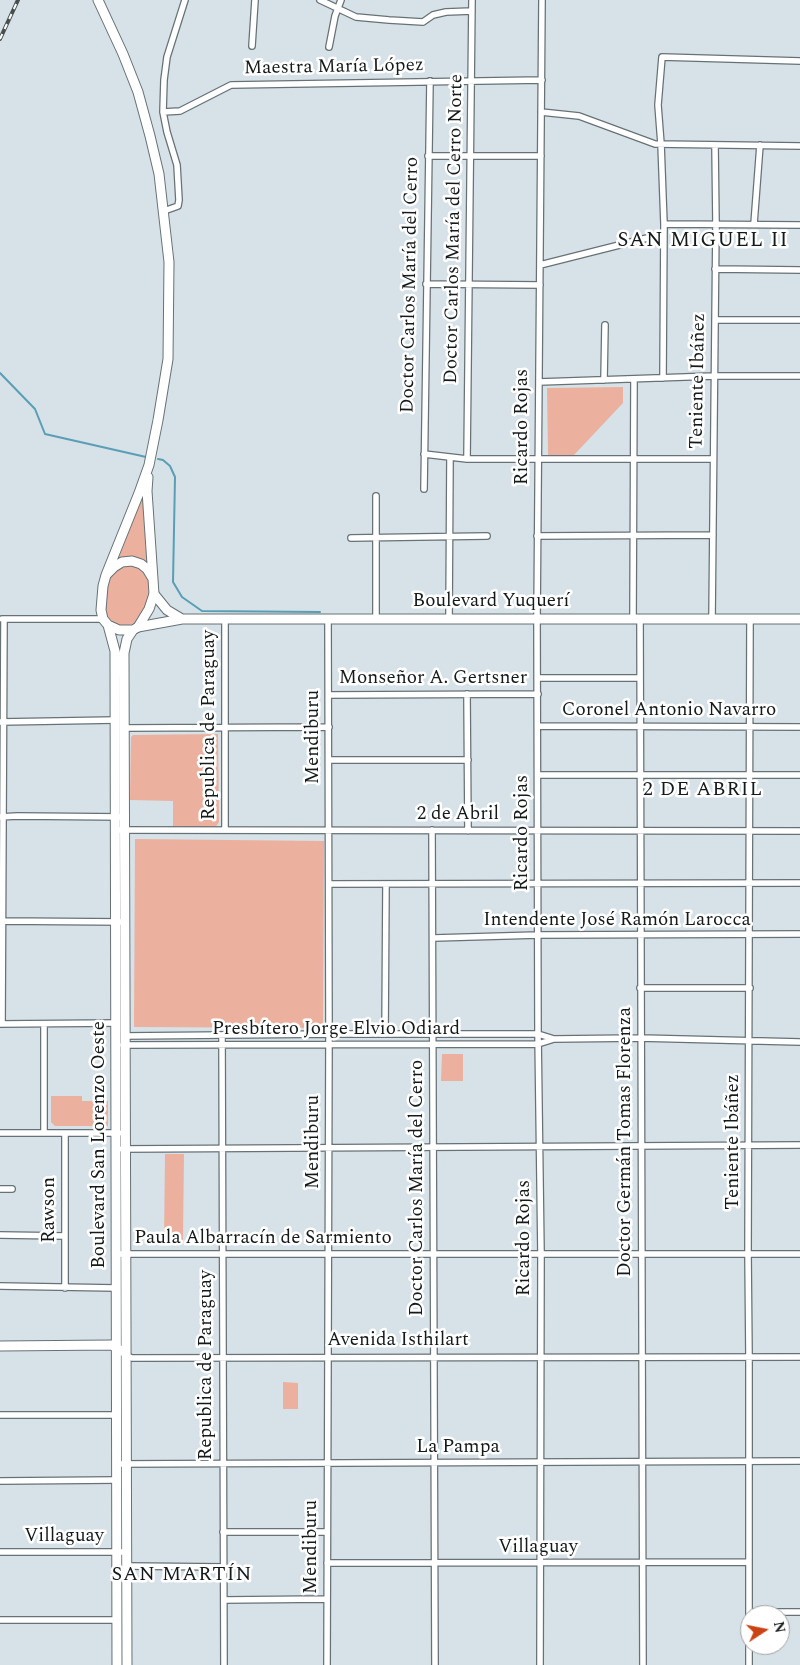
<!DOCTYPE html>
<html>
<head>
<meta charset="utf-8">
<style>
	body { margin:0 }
	#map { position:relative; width:800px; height:1665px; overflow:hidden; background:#d6e2e7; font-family:Spectral,serif }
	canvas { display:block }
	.north { position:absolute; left:740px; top:1605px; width:50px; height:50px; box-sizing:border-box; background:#fff; border:1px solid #a1a3a3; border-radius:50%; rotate:79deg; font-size:14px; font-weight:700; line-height:20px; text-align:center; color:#14191a }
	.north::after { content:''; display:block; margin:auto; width:18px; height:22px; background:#cb4314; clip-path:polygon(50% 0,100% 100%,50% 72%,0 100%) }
</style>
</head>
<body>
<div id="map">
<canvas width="800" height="1665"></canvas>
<div class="north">N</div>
</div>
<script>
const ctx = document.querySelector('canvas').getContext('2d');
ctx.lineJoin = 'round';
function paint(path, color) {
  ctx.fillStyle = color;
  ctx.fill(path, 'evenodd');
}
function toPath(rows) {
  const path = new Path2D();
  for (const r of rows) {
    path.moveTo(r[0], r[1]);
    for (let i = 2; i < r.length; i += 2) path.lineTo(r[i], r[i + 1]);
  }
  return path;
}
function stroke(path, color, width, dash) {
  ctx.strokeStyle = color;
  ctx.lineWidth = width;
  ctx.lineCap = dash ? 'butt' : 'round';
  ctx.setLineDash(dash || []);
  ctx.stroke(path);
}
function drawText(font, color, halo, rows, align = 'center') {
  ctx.font = font + ' Spectral,serif';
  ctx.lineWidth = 5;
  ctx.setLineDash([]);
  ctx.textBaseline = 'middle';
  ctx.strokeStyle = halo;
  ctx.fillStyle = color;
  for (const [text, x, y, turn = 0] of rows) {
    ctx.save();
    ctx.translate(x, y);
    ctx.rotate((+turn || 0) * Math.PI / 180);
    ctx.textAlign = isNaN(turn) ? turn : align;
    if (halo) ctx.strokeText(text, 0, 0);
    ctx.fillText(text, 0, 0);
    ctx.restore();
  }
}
const green = toPath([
	[623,387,623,403,574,455,548,455,547,388],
	[141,500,146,501,150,564,148,565,118,560],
	[127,566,141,567,150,579,150,588,146,605,138,621,127,626,115,624,104,614,103,599,109,579,115,570],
	[218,734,219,822,215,828,173,828,173,801,130,800,131,737,133,735],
	[135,839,324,841,323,1028,134,1027],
	[442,1054,463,1054,463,1081,441,1081],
	[51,1096,82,1096,82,1101,108,1101,108,1126,55,1126,51,1122],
	[165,1154,184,1154,183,1240,164,1240],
	[283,1382,298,1383,298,1409,283,1409]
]);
const stream = toPath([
	[0,373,35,409,45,434,146,457],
	[158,459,163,460,170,466,175,477,173,582,182,597,202,611,320,612]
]);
const street = toPath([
	[320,0,356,17,389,20,423,22,433,15,446,12,472,11],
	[252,46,255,0],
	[329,47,335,16,341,0],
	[163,112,180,111,231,85,542,80],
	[541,112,579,116,655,144,800,146],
	[428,156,541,156],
	[164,211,178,206,179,200,177,165,167,132,163,112,164,80,167,57,185,0],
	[664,224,800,225],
	[754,224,760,145],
	[540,265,663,234],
	[715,269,800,270],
	[426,284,540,285],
	[715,320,800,320],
	[663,378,664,224,661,144,658,105,662,57,800,61],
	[604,380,605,325],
	[539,382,714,376,800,376],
	[424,454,467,459,713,459],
	[467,459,472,0],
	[424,489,430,81],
	[537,536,713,535],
	[351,538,487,536],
	[376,618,376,496],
	[2,619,103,619],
	[449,619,450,457],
	[633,619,634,379],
	[640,619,643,1665],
	[712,619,716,224,715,145],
	[537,678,640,678],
	[467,694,468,831],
	[329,695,538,694],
	[0,722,116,720],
	[538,726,800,727],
	[125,728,329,727],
	[329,760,468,760],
	[538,775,800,775],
	[0,817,17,816,125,817],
	[116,830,800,831],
	[225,830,225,619],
	[432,830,435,1665],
	[329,884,800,883],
	[0,921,125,922],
	[434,938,538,935,800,934],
	[640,988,750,988],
	[0,1024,116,1023],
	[2,1024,4,619],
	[44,1024,44,1133],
	[385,1034,386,884],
	[222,1035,224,1665],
	[124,1036,329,1034,538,1034,554,1039],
	[123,1045,538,1044,554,1039,640,1038,800,1042],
	[0,1133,119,1133],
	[122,1149,800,1145],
	[0,1189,12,1189],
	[0,1235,65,1236],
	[116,1254,800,1254],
	[0,1286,116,1288],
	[65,1288,65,1133],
	[127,1356,132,1358,800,1357],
	[0,1415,117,1415],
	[116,1464,800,1461],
	[0,1481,116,1480],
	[223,1532,327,1532],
	[0,1552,127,1552],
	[327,1563,749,1562],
	[127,1566,223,1567],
	[224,1600,327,1599],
	[749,1612,800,1612],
	[0,1620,117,1620],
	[327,1665,329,1034,328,619],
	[540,1665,541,1254,538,1034,537,619,542,0],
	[749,1665,749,1357,748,1253,750,619]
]);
const secondary = toPath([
	[154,594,167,610,182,619],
	[138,627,182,619,800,619],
	[0,1346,112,1345,121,1351]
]);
const primary = toPath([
	[98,0,123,54,138,92,150,136,159,174,169,262,168,359,158,420,149,465,139,493,106,575],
	[148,477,147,491,153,579],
	[132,561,141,564,147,569,153,579,154,594,149,609,138,627,133,630,119,630,108,625,103,619,101,610,103,586,106,575,114,567,122,562,132,561],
	[108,625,115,651,117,1665],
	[127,1665,124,653,127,639,133,630]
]);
const rail = toPath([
	[0,39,18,0]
]);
const streetNames = [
	["Maestra María López",334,68,-1],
	["Doctor Carlos María del Cerro Norte",455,229,-89],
	["Doctor Carlos María del Cerro",411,285,-89],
	["Teniente Ibáñez",699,381,-89],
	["Ricardo Rojas",523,427,-90],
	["Boulevard Yuquerí",491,602],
	["Monseñor A. Gertsner",433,679],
	["Coronel Antonio Navarro",669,711],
	["Republica de Paraguay",210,725,-90],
	["Mendiburu",314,737,-90],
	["2 de Abril",458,815],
	["Ricardo Rojas",523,833,-90],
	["Intendente José Ramón Larocca",617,921],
	["Presbítero Jorge Elvio Odiard",336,1030],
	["Mendiburu",314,1142,-90],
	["Doctor Germán Tomas Florenza",626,1142,-90],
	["Teniente Ibáñez",734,1142,-90],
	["Boulevard San Lorenzo Oeste",100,1145,-90],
	["Doctor Carlos María del Cerro",418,1188,-90],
	["Rawson",50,1210,-90],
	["Ricardo Rojas",525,1238,-90],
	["Paula Albarracín de Sarmiento",263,1239],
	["Avenida Isthilart",398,1341],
	["Republica de Paraguay",207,1365,-90],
	["La Pampa",458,1448],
	["Villaguay",64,1537],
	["Mendiburu",312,1547,-90],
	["Villaguay",538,1548]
];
const neighbourhoodNames = [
	["2 DE ABRIL",703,791],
	["SAN MARTÍN",182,1576]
];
const quarterNames = [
	["SAN MIGUEL II",703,242]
];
paint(green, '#ecb09e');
stroke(stream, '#599eb5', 2);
stroke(street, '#677276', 8);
stroke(secondary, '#677276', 11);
stroke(primary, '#677276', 11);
stroke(street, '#fff', 5.5);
stroke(secondary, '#fff', 9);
stroke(primary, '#fff', 9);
stroke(rail, '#484f51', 4);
stroke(rail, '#fff', 2, [5.5]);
drawText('19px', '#14191a', '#fff', streetNames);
ctx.letterSpacing = '1px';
drawText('20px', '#14191a', '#fff', neighbourhoodNames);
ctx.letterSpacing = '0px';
ctx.letterSpacing = '1px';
drawText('21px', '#14191a', '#fff', quarterNames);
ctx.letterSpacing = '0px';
</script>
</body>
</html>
